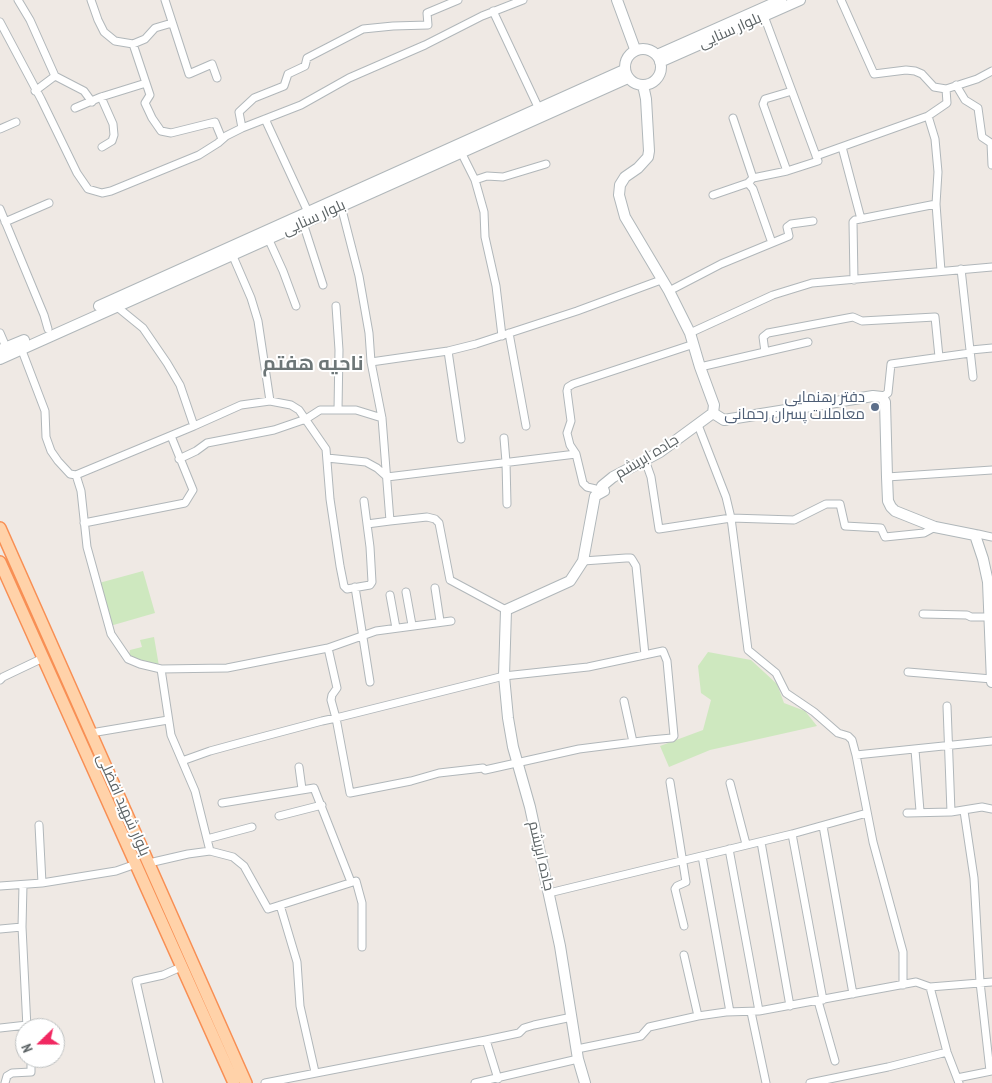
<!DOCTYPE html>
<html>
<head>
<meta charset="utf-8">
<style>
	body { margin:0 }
	#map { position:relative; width:992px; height:1083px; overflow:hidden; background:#efe9e4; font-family:"PT Sans Narrow",sans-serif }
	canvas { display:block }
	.north { position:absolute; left:15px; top:1018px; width:50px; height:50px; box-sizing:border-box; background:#fff; border:1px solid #bec1c1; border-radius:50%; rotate:248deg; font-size:14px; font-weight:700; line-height:20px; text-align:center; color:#5c6365 }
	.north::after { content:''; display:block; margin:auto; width:18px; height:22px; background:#f12861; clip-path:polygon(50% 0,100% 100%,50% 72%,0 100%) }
</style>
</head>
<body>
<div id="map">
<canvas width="992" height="1083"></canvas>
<div class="north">N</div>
</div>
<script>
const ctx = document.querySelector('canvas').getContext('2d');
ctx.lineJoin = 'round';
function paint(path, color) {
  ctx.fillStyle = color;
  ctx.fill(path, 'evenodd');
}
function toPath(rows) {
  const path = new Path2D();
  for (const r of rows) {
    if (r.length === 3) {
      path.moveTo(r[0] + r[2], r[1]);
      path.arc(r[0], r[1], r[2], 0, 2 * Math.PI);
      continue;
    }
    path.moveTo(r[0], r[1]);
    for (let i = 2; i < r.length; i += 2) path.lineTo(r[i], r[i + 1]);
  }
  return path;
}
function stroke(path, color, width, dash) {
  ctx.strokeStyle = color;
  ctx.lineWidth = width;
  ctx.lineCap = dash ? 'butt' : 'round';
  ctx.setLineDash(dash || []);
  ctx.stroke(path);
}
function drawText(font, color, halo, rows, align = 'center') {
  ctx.font = font + ' "PT Sans Narrow",Cairo,sans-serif';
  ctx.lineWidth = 4;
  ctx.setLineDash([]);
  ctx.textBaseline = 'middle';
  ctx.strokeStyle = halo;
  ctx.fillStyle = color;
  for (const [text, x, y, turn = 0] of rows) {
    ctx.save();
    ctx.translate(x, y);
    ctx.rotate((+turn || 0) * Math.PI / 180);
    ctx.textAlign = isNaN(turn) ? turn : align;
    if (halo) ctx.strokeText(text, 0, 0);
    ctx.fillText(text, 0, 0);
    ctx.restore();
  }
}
const green = toPath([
	[143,571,155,613,110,626,99,583],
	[154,637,159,666,141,662,129,656,130,650,142,647,140,640],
	[708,652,751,660,777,684,784,703,805,711,817,726,710,750,669,767,660,746,703,730,711,700,701,693,698,666]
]);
const street = toPath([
	[18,0,30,20,55,76],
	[165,0,189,74,212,64,217,78],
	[841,0,874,74,906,70,915,71,922,74,934,87,946,89,977,79,992,71],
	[493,11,539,109],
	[0,22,41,99,77,173,88,189,102,193,111,191,199,155,218,143,226,136,242,128,301,105,349,78,425,45,482,16,523,0],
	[133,44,145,39,155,28,172,23],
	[146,83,150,95,145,103,152,118,161,131,171,133,215,122,222,139],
	[956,85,965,100,978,108,982,137,991,143,992,165],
	[35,91,55,76,84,91,92,102],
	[101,97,113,124,114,135,112,141,102,147],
	[75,108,101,97,146,83,133,44,115,41,104,32,98,20,91,0],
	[928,116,935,139,938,172,936,204,941,271],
	[733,118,753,178],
	[265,119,308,212],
	[242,128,239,112,254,98,284,86,288,74,305,66,307,58,363,29,393,26,428,25,427,13,458,0],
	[0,129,16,122],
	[842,147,861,219],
	[460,150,475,180,484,212,485,237,496,286,502,336],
	[816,156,928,116,947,103,946,89],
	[787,171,763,104,765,99,792,91],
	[475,180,487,176,503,177,546,164],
	[713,195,748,183],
	[341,206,359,276,369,333,371,362,382,418,390,521,427,517,435,519,439,523,450,580,506,610],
	[0,209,44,315,48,329],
	[5,222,49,203],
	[303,223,323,285],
	[268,238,283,271,296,306],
	[772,243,789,236,787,227,791,224,813,221],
	[232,254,251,298,258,321,270,401],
	[961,269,973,377],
	[854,280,853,222,855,220,936,204],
	[669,291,721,264,772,243,753,189,748,183,753,178,787,171,818,161,764,16],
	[116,306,143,328,167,363,180,385,194,426],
	[336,306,339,350,338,410],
	[0,333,6,347],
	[509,333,526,426],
	[690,333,773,295,812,283,992,267],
	[21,348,45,411,46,437,51,451,58,461,70,474,76,475,194,426,241,405,270,401,291,405,299,410,326,449,330,499,340,566,344,586,347,589,370,585,372,582,370,547,364,501],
	[971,350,992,348],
	[448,351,461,439],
	[765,352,763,337,768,333,853,317,862,321,935,317,939,357],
	[371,362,448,351,476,344,577,311,661,280],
	[700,367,808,342],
	[882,397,888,393,891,364,970,353],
	[698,425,726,497,731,518,748,650,776,673,786,693,814,712,838,733,848,736,852,740,856,755,992,741],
	[504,438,506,462,507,504],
	[327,458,366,462,377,468,387,477,576,454],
	[179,459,196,451,207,443,274,430,306,419,320,410,356,410,382,418],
	[645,460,651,477,659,529,731,518,794,520,826,504,840,504,845,526,881,528,885,537,924,533,935,527],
	[76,475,81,491,87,547,111,634,128,659,140,664,161,669,227,668,328,648,376,631,451,621],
	[887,477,992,470],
	[604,491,587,487,583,483,576,454,570,445,567,433,571,421,567,391,568,387,573,384,694,344],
	[84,523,185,503,193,490,171,436],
	[367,524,390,521],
	[975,535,978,534,992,537],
	[583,561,626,558,631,558,633,561,636,566,645,655],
	[355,587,370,682],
	[435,588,440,621],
	[406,592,412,625],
	[390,595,396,628],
	[923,614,967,615,971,617,988,617],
	[161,669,171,735,195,791,210,851],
	[908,672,992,679],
	[0,680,3,677,43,658],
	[624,701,633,742],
	[947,706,951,812],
	[91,733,168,720],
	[915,750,920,811],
	[856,755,873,842,903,952,903,985],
	[182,761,210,751,243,742,322,721,336,718,504,676,588,667,663,651,667,661,674,736,672,738,650,740,579,749,485,770,483,768,439,773,411,781,350,793,336,718,331,700,332,695,337,688,328,648],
	[299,767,302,789],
	[670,782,686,882,677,886,675,889,684,926],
	[730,783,746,844],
	[222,803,314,788,351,882],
	[964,811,974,878,980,982,990,1071],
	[907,813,951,812,982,807,992,809],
	[279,816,322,805],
	[39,825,42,883],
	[823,826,853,994],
	[792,834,823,1000],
	[207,839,252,827],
	[761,842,790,1006],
	[729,849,759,1011],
	[702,856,730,1012],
	[149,863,188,854,210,851,233,857,244,866,268,909,356,881,362,903,362,947],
	[23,885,22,927,27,1028],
	[0,886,42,883,116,871,136,864],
	[549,893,792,834,867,813],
	[280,905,297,962,300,1006,315,1072],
	[0,929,22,927],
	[684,955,698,1016,726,1012,759,1011,916,982,930,987,992,982],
	[930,987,947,1052,959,1083],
	[818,1001,835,1061],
	[751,1012,766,1083],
	[0,1028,27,1025],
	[486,1040,498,1079],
	[577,1049,641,1036,649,1027,698,1016],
	[957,1078,992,1071],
	[5,1083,7,1076,12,1073,31,1072,31,1058],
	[159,1083,136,981,163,975,181,967],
	[265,1083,486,1040,519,1033,524,1028,534,1025,572,1017],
	[475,1083,578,1059],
	[810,1083,888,1067,947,1052]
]);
const secondary = toPath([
	[617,0,635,49],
	[643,67,18],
	[657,55,781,0],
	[660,62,800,0],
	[99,306,624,70],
	[0,350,24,340],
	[0,359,628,78],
	[713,413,724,420,730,419,873,396,882,397,885,402,887,477,888,501,891,507,895,511,935,527,975,535,983,559,988,582,992,682],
	[585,1083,578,1059,560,946,530,807,513,747,508,718,504,676,506,610,570,581,583,561,595,496,604,491,602,486,613,477,660,452,713,413,714,405,700,367,690,333,669,291,625,217,619,195,620,185,625,177,638,168,648,157,649,151,646,99,643,85]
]);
const primary = toPath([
	[0,528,246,1083],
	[0,562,234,1083]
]);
const markers = [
	[875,407,5,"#5c6f8a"]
];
const streetNames = [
	["بلوار سنایی",730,31,-24],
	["بلوار سنایی",314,218,-24],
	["جاده ابریشم",647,457,-31],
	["بلوار شهید افضلی",123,805,66],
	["جاده ابریشم",541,856,77]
];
const serviceNames = [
	["دفتر رهنمایی",865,398],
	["معاملات پسران رحمانی",865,415]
];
const districtNames = [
	["ناحیه هفتم",313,364]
];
paint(green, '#cee8bf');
stroke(street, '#b1b7ba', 9);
stroke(secondary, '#b0b7ba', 12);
stroke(primary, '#f88f54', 14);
stroke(street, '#fff', 7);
stroke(secondary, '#fff', 10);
stroke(primary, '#ffd2a9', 11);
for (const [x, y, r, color] of markers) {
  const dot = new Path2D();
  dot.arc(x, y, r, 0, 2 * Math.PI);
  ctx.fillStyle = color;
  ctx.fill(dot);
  stroke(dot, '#fff', 2);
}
drawText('15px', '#5c6365', '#fff', streetNames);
drawText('15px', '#4e5e75', '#fff', serviceNames, 'right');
drawText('bold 20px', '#6d7677', '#fff', districtNames);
</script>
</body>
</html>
